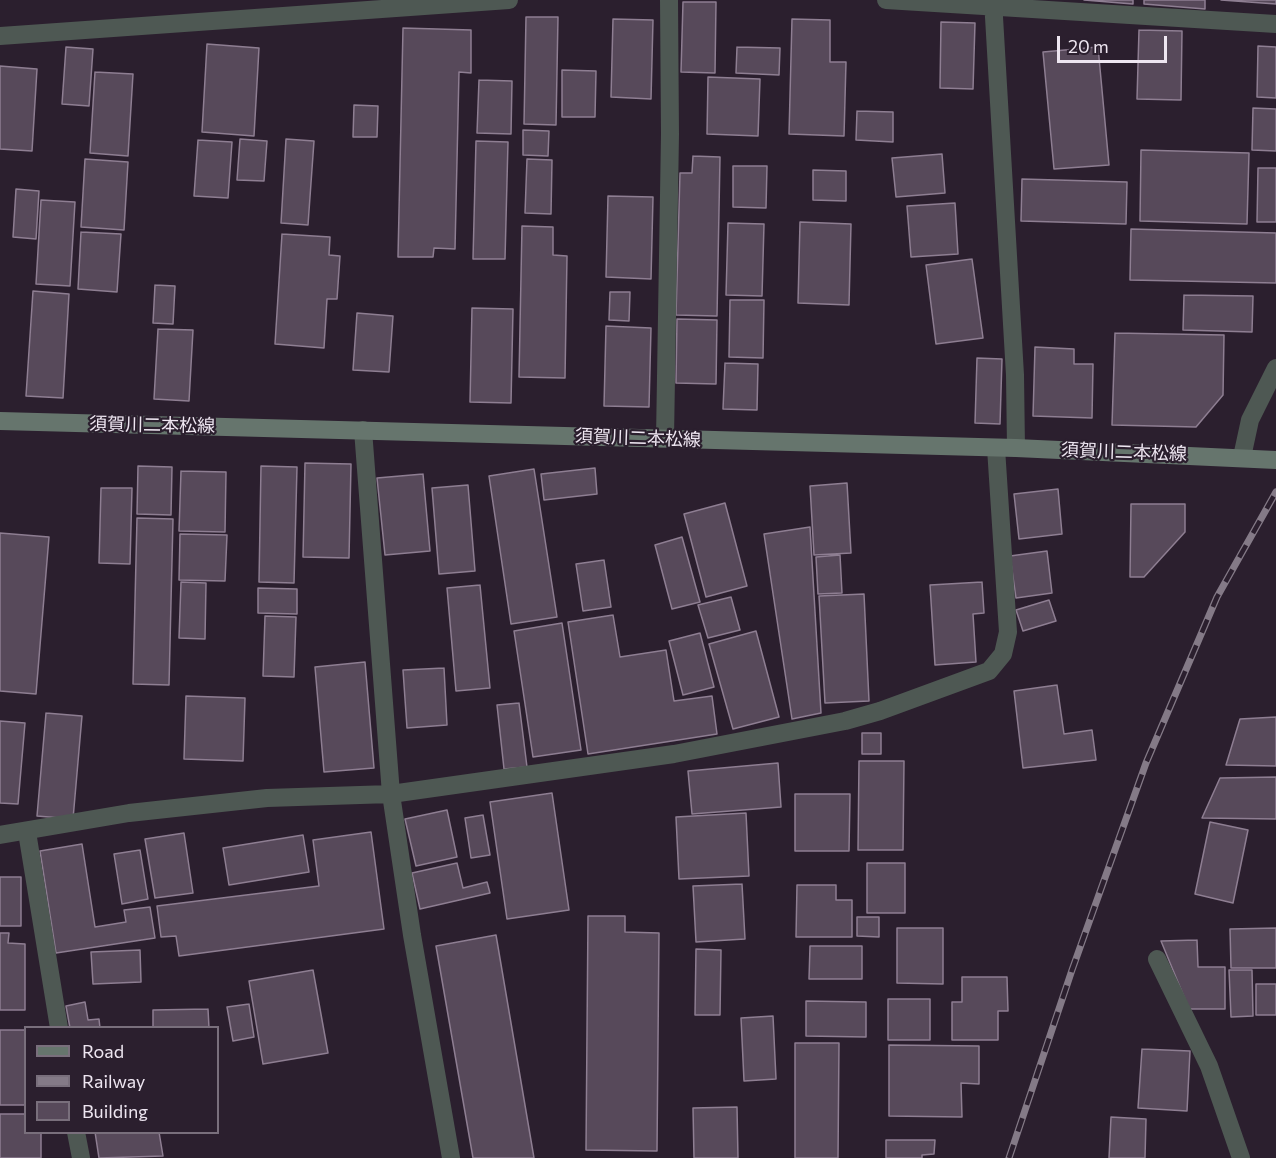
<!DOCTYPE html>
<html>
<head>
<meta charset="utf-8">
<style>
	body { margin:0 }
	#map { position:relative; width:1276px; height:1158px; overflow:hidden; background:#2b1f2e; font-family:Commissioner,sans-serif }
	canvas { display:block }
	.legend { position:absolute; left:24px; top:1026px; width:195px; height:108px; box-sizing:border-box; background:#2b1f2e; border:2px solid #796f7c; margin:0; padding:8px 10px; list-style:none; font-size:18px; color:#eee6f1 }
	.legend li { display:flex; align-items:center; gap:12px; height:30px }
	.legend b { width:30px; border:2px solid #796f7c }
	.scale { position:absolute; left:1057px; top:36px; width:110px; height:27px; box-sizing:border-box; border:3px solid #eee6f1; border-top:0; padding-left:8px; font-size:18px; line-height:21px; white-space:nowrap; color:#eee6f1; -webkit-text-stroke:4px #2b1f2e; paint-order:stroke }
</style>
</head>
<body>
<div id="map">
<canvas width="1276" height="1158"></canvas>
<ul class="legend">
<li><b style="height:8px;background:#66756d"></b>Road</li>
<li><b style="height:8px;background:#847a87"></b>Railway</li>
<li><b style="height:16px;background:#57495a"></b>Building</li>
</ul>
<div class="scale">20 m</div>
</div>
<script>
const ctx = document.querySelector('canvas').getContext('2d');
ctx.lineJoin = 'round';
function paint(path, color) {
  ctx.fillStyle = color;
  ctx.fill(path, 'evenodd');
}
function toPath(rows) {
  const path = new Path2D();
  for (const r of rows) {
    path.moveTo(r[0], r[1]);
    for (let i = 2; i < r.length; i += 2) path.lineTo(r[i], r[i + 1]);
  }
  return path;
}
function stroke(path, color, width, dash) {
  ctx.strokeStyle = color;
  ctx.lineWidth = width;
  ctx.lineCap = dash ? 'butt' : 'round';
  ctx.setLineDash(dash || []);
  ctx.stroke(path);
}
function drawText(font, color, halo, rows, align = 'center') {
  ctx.font = font + ' Commissioner,"Noto Sans JP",sans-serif';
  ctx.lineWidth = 4.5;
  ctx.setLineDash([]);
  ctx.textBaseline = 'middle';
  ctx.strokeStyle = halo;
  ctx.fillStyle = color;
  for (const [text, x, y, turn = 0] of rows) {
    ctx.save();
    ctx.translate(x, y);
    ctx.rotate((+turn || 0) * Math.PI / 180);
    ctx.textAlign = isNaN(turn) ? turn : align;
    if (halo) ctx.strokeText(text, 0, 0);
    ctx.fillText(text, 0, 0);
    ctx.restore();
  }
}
const building = toPath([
	[1084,0,1133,0,1133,4,1084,0],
	[1144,0,1205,0,1205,9,1144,4,1144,0],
	[1221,0,1276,0,1276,4,1221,0],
	[683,2,716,2,715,73,681,72,683,2],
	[526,17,558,17,556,125,524,124,526,17],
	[613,19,653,20,651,99,611,97,613,19],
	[792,19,830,20,830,62,846,62,844,136,789,134,792,19],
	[941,22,975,23,973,89,940,88,941,22],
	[403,28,471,30,471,73,459,72,455,249,434,248,433,257,398,257,403,28],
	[1139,30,1182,31,1181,100,1137,99,1139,30],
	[207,44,259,48,254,136,202,132,207,44],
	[1258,46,1276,47,1276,98,1257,97,1258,46],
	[66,47,93,49,89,106,62,104,66,47],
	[737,47,780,48,779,75,736,73,737,47],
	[1098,47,1109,165,1054,169,1043,52,1098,47],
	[0,66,37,69,32,151,0,149,0,66],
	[562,70,596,71,595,117,562,117,562,70],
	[95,72,133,74,128,156,90,153,95,72],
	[708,77,760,79,758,136,707,134,708,77],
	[479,80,512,81,511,134,477,133,479,80],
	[354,105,378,106,377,137,353,137,354,105],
	[1253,108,1276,109,1276,151,1252,150,1253,108],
	[857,111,893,112,893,142,856,140,857,111],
	[523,130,549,131,548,156,523,155,523,130],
	[240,139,267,141,264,181,237,180,240,139],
	[286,139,314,141,308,225,281,223,286,139],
	[198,140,232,142,228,198,194,196,198,140],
	[476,141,508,142,505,259,473,259,476,141],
	[1141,150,1249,153,1247,224,1140,221,1141,150],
	[942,154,945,193,896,197,892,158,942,154],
	[693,156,720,157,717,316,676,315,680,173,692,173,693,156],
	[85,159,128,162,124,230,81,227,85,159],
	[527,159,552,160,551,214,525,213,527,159],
	[733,166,767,166,766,208,733,207,733,166],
	[1258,168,1276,168,1276,222,1257,222,1258,168],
	[813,170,846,171,846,201,813,200,813,170],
	[1022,179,1127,182,1126,224,1021,221,1022,179],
	[16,189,39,191,36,239,13,237,16,189],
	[608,196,653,197,651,279,606,277,608,196],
	[41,200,75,202,70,286,36,284,41,200],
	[955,203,958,254,911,257,907,206,955,203],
	[800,222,851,224,849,305,798,303,800,222],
	[728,223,764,224,762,296,726,295,728,223],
	[522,226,553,227,553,255,567,256,565,378,519,377,522,226],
	[1131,229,1276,233,1276,283,1130,280,1131,229],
	[81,232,121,234,117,292,78,289,81,232],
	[282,234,330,237,329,255,340,256,337,299,327,299,324,348,275,344,282,234],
	[972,259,983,338,936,344,926,265,972,259],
	[155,285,175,286,173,324,153,323,155,285],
	[33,291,69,294,63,398,26,396,33,291],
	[610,292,630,292,629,321,609,320,610,292],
	[1184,295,1253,296,1252,332,1183,330,1184,295],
	[730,300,764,300,763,358,729,357,730,300],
	[472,308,513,309,511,403,470,402,472,308],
	[357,313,393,316,389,372,353,370,357,313],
	[677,319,717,320,716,384,676,383,677,319],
	[606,326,651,328,649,407,604,406,606,326],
	[158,329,193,330,189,401,154,399,158,329],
	[1115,333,1224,335,1223,395,1196,427,1112,425,1115,333],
	[1035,347,1074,349,1074,364,1093,364,1092,418,1033,416,1035,347],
	[977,358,1002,359,1000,424,975,423,977,358],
	[725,363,758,364,757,410,723,409,725,363],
	[305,463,351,464,349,558,303,557,305,463],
	[138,466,172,467,171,515,137,514,138,466],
	[261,466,297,467,294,583,259,582,261,466],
	[595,468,597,494,544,500,541,474,595,468],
	[534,469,557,617,511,624,489,476,534,469],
	[181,471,226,472,225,532,179,531,181,471],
	[423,474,430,551,385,555,377,478,423,474],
	[847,483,851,553,814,555,810,486,847,483],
	[468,485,475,571,439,574,432,488,468,485],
	[101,488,132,488,130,564,99,563,101,488],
	[1058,489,1062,534,1019,539,1014,494,1058,489],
	[725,503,747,586,706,597,684,514,725,503],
	[1131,504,1185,504,1185,532,1144,577,1130,577,1131,504],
	[137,518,173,519,169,685,133,684,137,518],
	[810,527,821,713,792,719,764,534,810,527],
	[0,533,49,537,36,694,0,691,0,533],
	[180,534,227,535,225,581,179,580,180,534],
	[682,537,700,602,672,609,655,545,682,537],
	[1047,551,1052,593,1016,598,1010,556,1047,551],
	[840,555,842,593,818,594,816,557,840,555],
	[604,560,611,607,583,611,576,564,604,560],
	[181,582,206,583,205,639,179,638,181,582],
	[982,582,984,613,973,614,976,662,935,665,930,585,982,582],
	[480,585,490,688,456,691,447,588,480,585],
	[258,588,297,589,297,614,258,613,258,588],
	[864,594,869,701,825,703,819,596,864,594],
	[731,597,740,630,708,638,698,605,731,597],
	[1049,600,1056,621,1023,631,1016,610,1049,600],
	[613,615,620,657,666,650,674,701,712,696,717,734,588,754,568,622,613,615],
	[265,616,296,617,294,677,263,676,265,616],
	[562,623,581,750,533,757,514,631,562,623],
	[756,631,779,717,733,729,709,644,756,631],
	[700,633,714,687,683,695,669,641,700,633],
	[365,662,374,768,324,772,315,667,365,662],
	[444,668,447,725,407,728,403,670,444,668],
	[1057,685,1064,734,1092,730,1096,760,1023,768,1014,691,1057,685],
	[186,696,245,698,243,761,184,759,186,696],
	[519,703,527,767,504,769,497,705,519,703],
	[46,713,82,716,73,819,37,816,46,713],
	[1276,717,1276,766,1226,765,1240,719,1276,717],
	[0,721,25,723,18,804,0,803,0,721],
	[862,733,881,733,881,754,862,754,862,733],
	[859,761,904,761,903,850,858,850,859,761],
	[778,763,781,807,692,814,688,771,778,763],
	[1276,777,1276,819,1202,818,1220,778,1276,777],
	[552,793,569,910,507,919,490,802,552,793],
	[795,794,850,794,849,851,795,851,795,794],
	[447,810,457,857,416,866,405,819,447,810],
	[746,813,749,876,679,879,676,817,746,813],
	[483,815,490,855,471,858,465,818,483,815],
	[1210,822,1248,830,1233,903,1195,894,1210,822],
	[371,832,384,929,179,956,176,936,161,937,157,906,319,886,313,840,371,832],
	[184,833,193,893,155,898,145,839,184,833],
	[303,835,309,872,229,885,223,848,303,835],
	[82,844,95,927,126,922,124,910,150,907,155,938,56,953,40,851,82,844],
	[140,850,148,899,122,904,114,854,140,850],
	[457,863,463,888,487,882,490,893,420,909,412,873,457,863],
	[867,863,905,863,905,913,867,913,867,863],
	[0,877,21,877,21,926,0,926,0,877],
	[742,884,745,939,696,942,693,886,742,884],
	[797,885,836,885,836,900,852,900,852,937,796,937,797,885],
	[588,916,625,916,625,932,659,933,657,1151,586,1150,588,916],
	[857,917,879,917,879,937,857,936,857,917],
	[897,928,943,928,943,984,897,983,897,928],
	[1276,928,1276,968,1231,968,1230,929,1276,928],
	[0,933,9,933,8,943,25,944,25,1010,0,1010,0,933],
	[496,935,534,1158,473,1158,436,946,496,935],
	[1197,940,1198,967,1225,967,1225,1009,1189,1009,1161,941,1197,940],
	[810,946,862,946,862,979,809,979,810,946],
	[696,949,721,950,720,1015,695,1015,696,949],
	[140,950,141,982,93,984,91,952,140,950],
	[313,970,328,1053,263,1064,249,981,313,970],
	[1229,970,1252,970,1253,1016,1231,1017,1229,970],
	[962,977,1007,977,1008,1011,998,1011,998,1040,952,1040,952,1002,962,1002,962,977],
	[1256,984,1276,984,1276,1015,1256,1015,1256,984],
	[888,999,930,999,930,1040,888,1040,888,999],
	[806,1001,866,1002,866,1037,806,1036,806,1001],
	[85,1002,88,1020,99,1019,100,1028,70,1028,66,1006,85,1002],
	[249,1004,254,1037,233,1041,227,1007,249,1004],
	[208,1009,209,1028,153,1028,153,1010,208,1009],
	[773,1016,776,1079,744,1081,741,1018,773,1016],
	[0,1030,26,1030,26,1105,0,1105,0,1030],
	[795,1043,839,1043,838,1158,795,1158,795,1043],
	[889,1045,979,1046,979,1084,961,1083,962,1117,889,1116,889,1045],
	[1142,1049,1190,1051,1187,1111,1138,1108,1142,1049],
	[737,1107,738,1158,694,1158,693,1108,737,1107],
	[0,1114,26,1114,26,1132,41,1132,41,1158,0,1158,0,1114],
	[1111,1117,1146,1119,1145,1158,1109,1158,1111,1117],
	[95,1132,159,1132,163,1156,99,1158,95,1132],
	[886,1140,935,1140,934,1154,922,1155,922,1158,886,1158,886,1140]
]);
const minor = toPath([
	[886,0,1276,24],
	[993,0,1015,375,1016,448],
	[0,36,509,0],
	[363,430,391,794,412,935,451,1158],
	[665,438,670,134,669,0],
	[1242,457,1250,420,1276,368],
	[27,832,59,1028],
	[0,835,129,813,267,798,391,794,674,754,845,721,880,711,989,671,1003,654,1008,632,996,448],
	[1157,959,1209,1066,1241,1158],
	[76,1132,81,1158]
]);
const secondary = toPath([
	[0,421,1016,448,1276,460]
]);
const rail = toPath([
	[1009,1158,1072,970,1146,763,1217,597,1276,492]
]);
const streetNames = [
	["須賀川二本松線",152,425,1],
	["須賀川二本松線",638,438,2],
	["須賀川二本松線",1124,452,2]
];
paint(building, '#57495a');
stroke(building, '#8e7e92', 1.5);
stroke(minor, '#4e5853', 18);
stroke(secondary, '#66756d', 18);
stroke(rail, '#847a87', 7);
stroke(rail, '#2b1f2e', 4.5, [14]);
drawText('18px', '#eee6f1', '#2b1f2e', streetNames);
</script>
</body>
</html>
